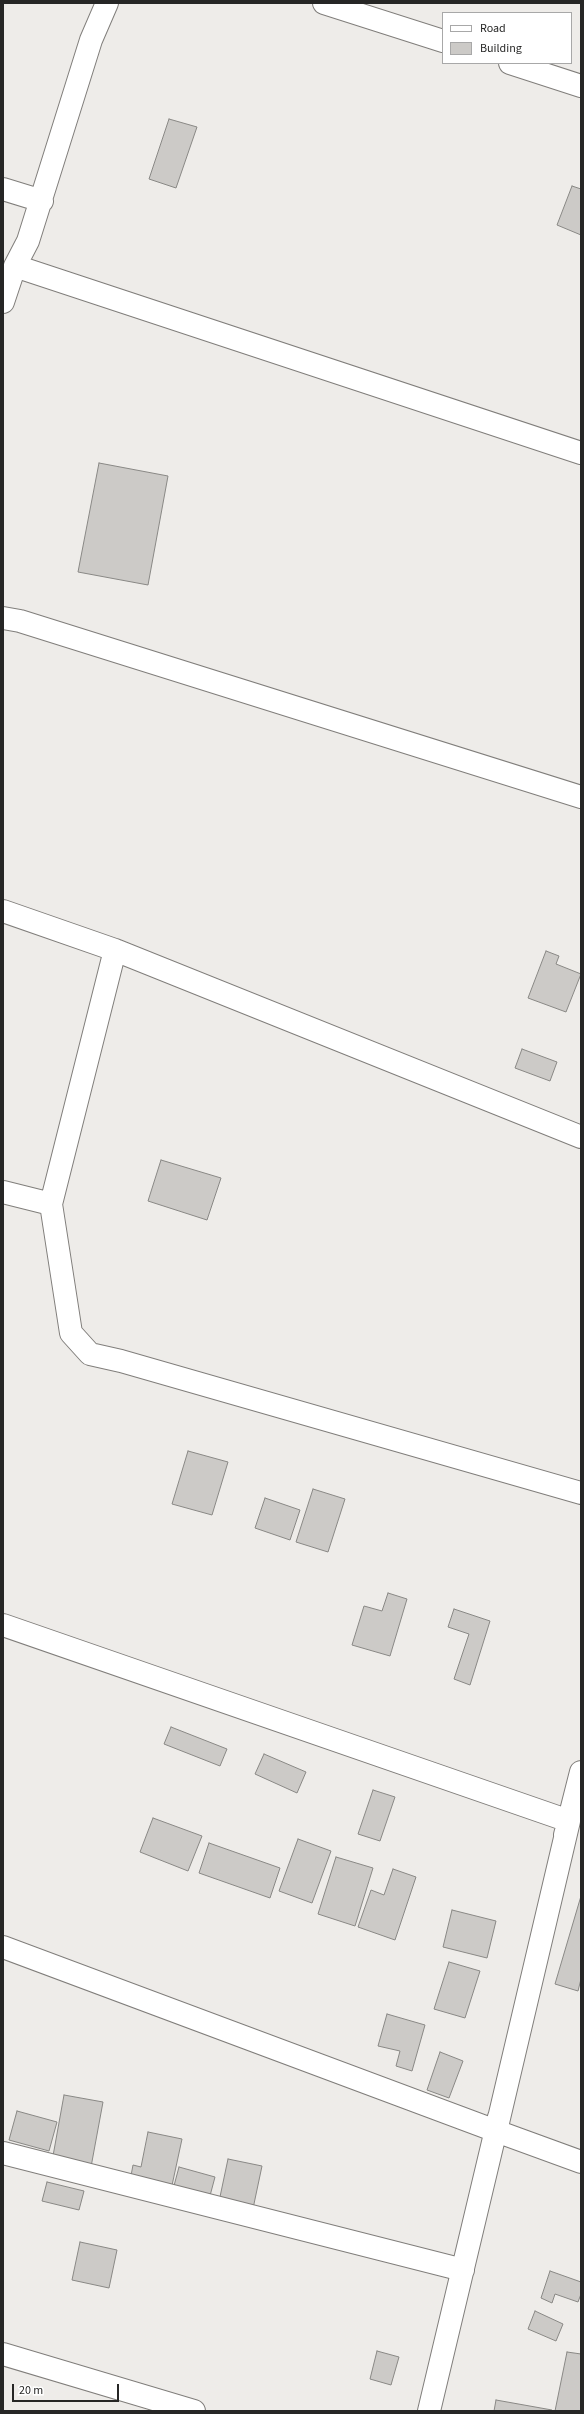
<!DOCTYPE html>
<html>
<head>
<meta charset="utf-8">
<style>
	body { margin:0 }
	#map { position:relative; width:584px; height:2414px; overflow:hidden; background:#eeece9; font-family:"Source Sans 3",sans-serif }
	canvas { display:block }
	.frame { position:absolute; inset:0; border:4px solid #262625; pointer-events:none }
	.legend { position:absolute; left:442px; top:12px; width:130px; height:52px; box-sizing:border-box; background:#fff; border:1px solid #a8a8a8; margin:0; padding:5px 7px; list-style:none; font-size:12px; color:#262625 }
	.legend li { display:flex; align-items:center; gap:8px; height:20px }
	.legend b { width:20px; border:1px solid #a8a8a8 }
	.scale { position:absolute; left:12px; top:2384px; width:107px; height:18px; box-sizing:border-box; border:2px solid #262625; border-top:0; padding-left:5px; font-size:12px; line-height:14px; white-space:nowrap; color:#262625; -webkit-text-stroke:3px #fff; paint-order:stroke }
</style>
</head>
<body>
<div id="map">
<canvas width="584" height="2414"></canvas>
<div class="frame"></div>
<ul class="legend">
<li><b style="height:5px;background:#fff"></b>Road</li>
<li><b style="height:11px;background:#cccac7"></b>Building</li>
</ul>
<div class="scale">20 m</div>
</div>
<script>
const ctx = document.querySelector('canvas').getContext('2d');
ctx.lineJoin = 'round';
function paint(path, color) {
  ctx.fillStyle = color;
  ctx.fill(path, 'evenodd');
}
function toPath(rows) {
  const path = new Path2D();
  for (const r of rows) {
    path.moveTo(r[0], r[1]);
    for (let i = 2; i < r.length; i += 2) path.lineTo(r[i], r[i + 1]);
  }
  return path;
}
function stroke(path, color, width, dash) {
  ctx.strokeStyle = color;
  ctx.lineWidth = width;
  ctx.lineCap = dash ? 'butt' : 'round';
  ctx.setLineDash(dash || []);
  ctx.stroke(path);
}
const building = toPath([
	[169,119,197,127,176,188,149,179,169,119],
	[572,186,581,189,581,235,557,225,572,186],
	[99,463,168,476,148,585,78,572,99,463],
	[546,951,559,956,556,964,581,974,566,1012,528,998,546,951],
	[522,1049,557,1062,550,1081,515,1068,522,1049],
	[161,1160,221,1178,207,1220,148,1201,161,1160],
	[188,1451,228,1462,212,1515,172,1504,188,1451],
	[313,1489,345,1499,328,1552,296,1542,313,1489],
	[265,1498,300,1510,290,1540,255,1528,265,1498],
	[388,1593,407,1599,390,1656,352,1645,364,1606,382,1611,388,1593],
	[454,1609,490,1621,470,1685,454,1679,469,1634,448,1627,454,1609],
	[171,1727,227,1749,220,1766,164,1744,171,1727],
	[264,1754,306,1772,297,1793,255,1774,264,1754],
	[373,1790,395,1797,380,1841,358,1834,373,1790],
	[153,1818,202,1836,188,1871,140,1852,153,1818],
	[298,1839,331,1851,312,1903,279,1891,298,1839],
	[209,1843,280,1868,270,1898,199,1873,209,1843],
	[336,1857,373,1868,355,1926,318,1914,336,1857],
	[393,1869,416,1877,395,1940,358,1927,371,1890,384,1895,393,1869],
	[581,1896,581,1979,578,1991,555,1984,581,1896],
	[452,1910,496,1921,487,1958,443,1947,452,1910],
	[449,1962,480,1971,465,2018,434,2009,449,1962],
	[387,2014,425,2025,412,2071,396,2066,400,2051,378,2046,387,2014],
	[440,2052,463,2061,449,2098,427,2090,440,2052],
	[64,2095,103,2102,91,2167,51,2167,64,2095],
	[17,2111,57,2122,49,2151,9,2140,17,2111],
	[148,2132,182,2139,171,2190,130,2181,133,2165,141,2167,148,2132],
	[228,2159,262,2166,251,2218,217,2211,228,2159],
	[179,2167,215,2177,207,2207,171,2197,179,2167],
	[47,2182,84,2191,79,2210,42,2201,47,2182],
	[80,2242,117,2250,109,2288,72,2280,80,2242],
	[550,2271,581,2282,581,2294,578,2302,555,2294,552,2303,541,2298,550,2271],
	[535,2311,563,2324,556,2341,528,2329,535,2311],
	[377,2351,399,2357,391,2385,370,2379,377,2351],
	[567,2352,581,2354,581,2411,555,2411,567,2352],
	[496,2400,552,2410,552,2411,494,2411,496,2400]
]);
const minor = toPath([
	[324,3,443,41],
	[510,63,581,86],
	[3,189,42,201],
	[15,266,581,453],
	[3,302,15,266,28,241,91,40,107,3],
	[3,618,20,621,581,797],
	[3,911,115,950,581,1137],
	[3,1192,51,1204,71,1333,90,1354,121,1361,581,1493],
	[51,1204,115,950],
	[3,1625,569,1821,496,2131,3,1947],
	[565,1835,581,1772],
	[496,2131,581,2162],
	[3,2153,463,2270],
	[3,2354,194,2411],
	[429,2411,499,2117]
]);
paint(building, '#cccac7');
stroke(building, '#898885', 1);
stroke(minor, '#807e7b', 24);
stroke(minor, '#fff', 22);
</script>
</body>
</html>
